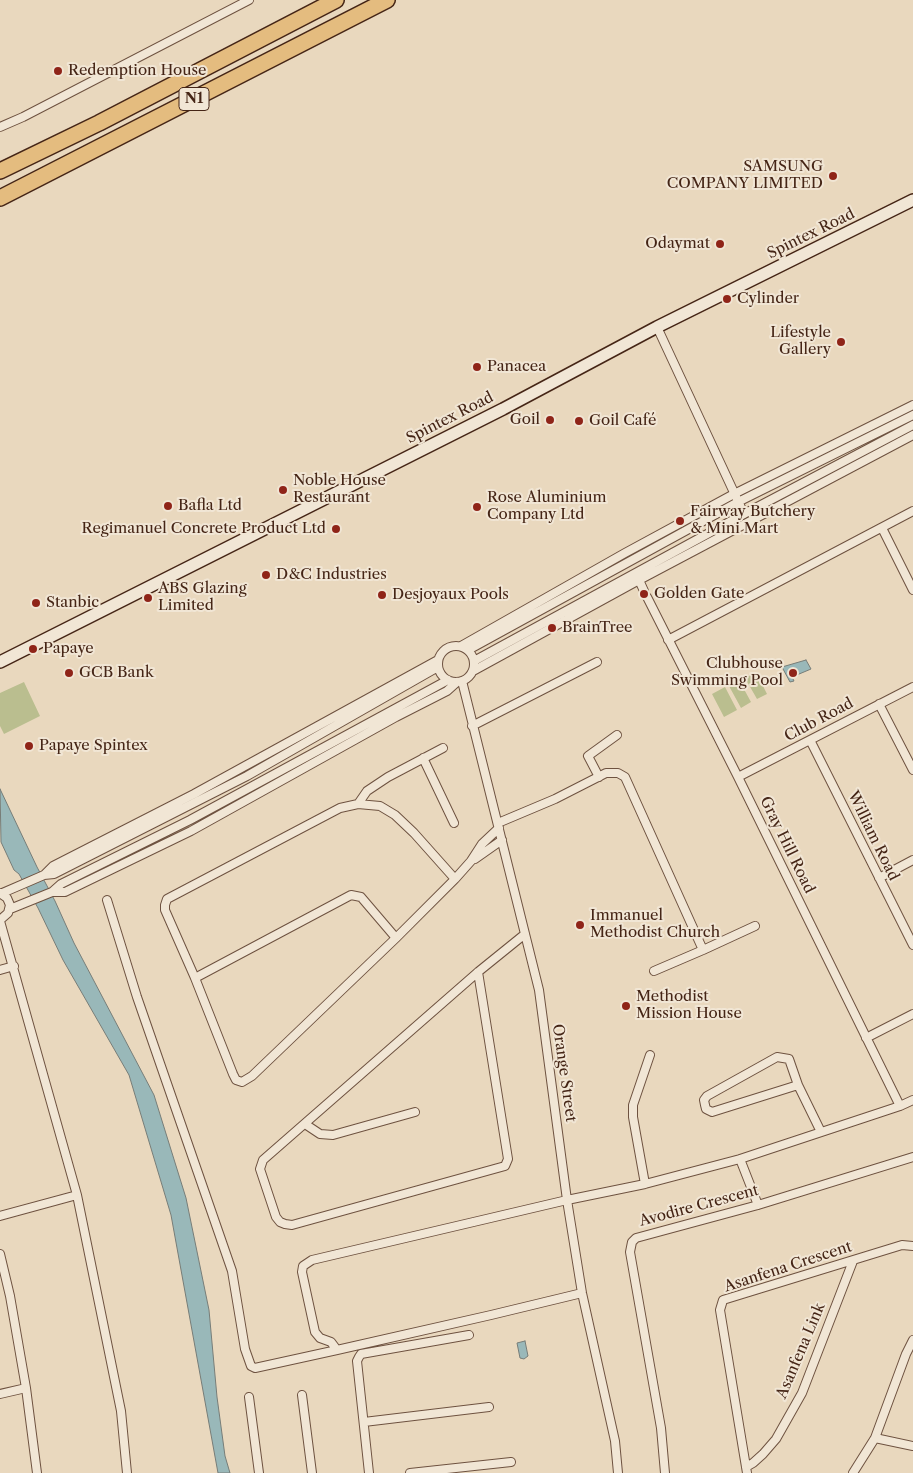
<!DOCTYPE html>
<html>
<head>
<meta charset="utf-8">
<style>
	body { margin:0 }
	canvas { display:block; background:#e9d8be }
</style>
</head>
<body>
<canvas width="913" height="1473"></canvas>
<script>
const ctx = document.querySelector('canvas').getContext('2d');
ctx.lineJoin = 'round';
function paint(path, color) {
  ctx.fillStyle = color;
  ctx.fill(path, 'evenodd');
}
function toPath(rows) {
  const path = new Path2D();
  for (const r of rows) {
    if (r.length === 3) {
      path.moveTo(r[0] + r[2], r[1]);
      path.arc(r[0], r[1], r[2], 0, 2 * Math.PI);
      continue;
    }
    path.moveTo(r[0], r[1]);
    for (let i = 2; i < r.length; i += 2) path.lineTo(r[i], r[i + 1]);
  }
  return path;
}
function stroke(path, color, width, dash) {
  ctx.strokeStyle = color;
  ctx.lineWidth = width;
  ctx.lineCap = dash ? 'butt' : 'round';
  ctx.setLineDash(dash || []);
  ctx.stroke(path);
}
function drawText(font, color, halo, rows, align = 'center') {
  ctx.font = font + ' "Libre Caslon Text",serif';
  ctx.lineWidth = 4;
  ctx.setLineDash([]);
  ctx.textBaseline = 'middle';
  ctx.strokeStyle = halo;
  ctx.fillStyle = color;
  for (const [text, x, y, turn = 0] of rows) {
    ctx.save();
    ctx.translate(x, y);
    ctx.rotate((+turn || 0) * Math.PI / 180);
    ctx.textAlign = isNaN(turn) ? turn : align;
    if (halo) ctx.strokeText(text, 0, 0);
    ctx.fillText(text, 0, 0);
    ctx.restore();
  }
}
const green = toPath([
	[756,672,767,694,757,699,745,678],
	[739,680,751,702,741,708,729,686],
	[24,682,40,716,4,734,0,726,0,693],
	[725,687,737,710,724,717,712,694]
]);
const water = toPath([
	[806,660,811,669,792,677,794,681,790,682,782,667,806,660],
	[0,789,37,867,55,901,74,943,154,1095,186,1198,209,1310,217,1397,225,1456,230,1473,218,1473,171,1215,129,1075,63,960,38,908,19,874,14,870,1,842,0,789],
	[525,1341,528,1356,524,1359,520,1358,517,1343,525,1341]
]);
const street = toPath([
	[0,127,23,117,249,0],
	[657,327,744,514],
	[882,528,913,590],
	[639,580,644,591],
	[647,597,738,777,900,1106],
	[668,640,913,511],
	[456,664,18],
	[461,646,625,553,734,494,913,405],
	[468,650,738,502,913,415],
	[474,661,744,514,913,425],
	[473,671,639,580,913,435],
	[462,681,539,990,567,1200,582,1293,615,1441,618,1473],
	[879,704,913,770],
	[472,726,597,662],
	[810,740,913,945],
	[423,758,454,823],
	[599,777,588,756,617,735],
	[738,777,913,687],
	[358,804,367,791,388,777,443,748],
	[498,823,555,799,606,773,618,773,625,777,703,950,755,926],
	[475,859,502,840],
	[44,875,54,874,247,776,438,667],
	[879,878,913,860],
	[455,879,414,833,395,815,380,806,358,804,340,808,167,899,165,905,165,910,195,978,233,1074,236,1080,242,1082,252,1076,396,938,455,879,471,861,482,844,499,828],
	[52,892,65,892,191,831,396,717,447,691,457,682],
	[0,893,7,898,10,905,8,913,0,920],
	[0,894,44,875,53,866,194,794,438,660],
	[107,900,137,997,232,1271,245,1349,251,1366,255,1368,337,1350],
	[10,909,52,892,61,884,190,820,448,680],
	[0,921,77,1195,121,1411,127,1473],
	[0,970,14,966],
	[654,971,703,950],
	[478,972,508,1159,505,1166,292,1225,285,1224,280,1222,276,1217,260,1169,263,1160,478,972,525,934],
	[195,978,351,895,361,897,396,938],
	[866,1038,913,1014],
	[798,1085,789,1059,777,1057,707,1096,704,1100,705,1105,706,1109,712,1112,798,1085,821,1132],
	[305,1124,320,1134,333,1135,415,1112],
	[740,1159,758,1205],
	[645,1184,633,1117,633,1105,650,1055],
	[0,1216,77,1195],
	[0,1254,10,1296,26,1388,37,1473],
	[582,1293,491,1315,337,1350,331,1342,320,1338,315,1332,302,1272,303,1266,312,1260,567,1200,645,1184,740,1159,900,1106,913,1100],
	[0,1394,26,1388],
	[302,1395,312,1473],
	[249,1397,259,1473],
	[364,1422,489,1407],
	[875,1438,913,1446],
	[746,1467,753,1463,763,1454,776,1439,802,1393,853,1261],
	[369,1473,357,1361,359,1357,361,1354,469,1335],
	[410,1473,511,1462],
	[665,1473,661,1428,630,1252,632,1242,636,1238,758,1205,913,1157],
	[747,1473,720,1310,723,1300,902,1245,913,1246],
	[853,1473,875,1438,906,1354,913,1340]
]);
const secondary = toPath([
	[0,662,503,409,657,327,913,200]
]);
const highway = toPath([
	[0,171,99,123,336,0],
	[0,198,387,0]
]);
const markers = [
	[58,71,5,"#8f2418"],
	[833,176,5,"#8f2418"],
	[720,244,5,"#8f2418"],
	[727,299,5,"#8f2418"],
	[841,342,5,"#8f2418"],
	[477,367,5,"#8f2418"],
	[550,420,5,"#8f2418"],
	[579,421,5,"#8f2418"],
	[283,490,5,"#8f2418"],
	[168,506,5,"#8f2418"],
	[477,507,5,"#8f2418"],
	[680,521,5,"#8f2418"],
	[336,529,5,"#8f2418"],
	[266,575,5,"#8f2418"],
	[644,594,5,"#8f2418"],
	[382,595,5,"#8f2418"],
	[148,598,5,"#8f2418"],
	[36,603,5,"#8f2418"],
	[552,628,5,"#8f2418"],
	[33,649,5,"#8f2418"],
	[69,673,5,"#8f2418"],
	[793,673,5,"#8f2418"],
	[29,746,5,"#8f2418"],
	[580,925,5,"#8f2418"],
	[626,1006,5,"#8f2418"]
];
const shields = [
	[194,99,30]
];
const shieldNames = [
	["N1",194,99]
];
const poiNames = [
	["Redemption House",68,71],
	["SAMSUNG",823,167,"right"],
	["COMPANY LIMITED",823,184,"right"],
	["Odaymat",710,244,"right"],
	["Cylinder",737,299],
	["Lifestyle",831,333,"right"],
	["Gallery",831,350,"right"],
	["Panacea",487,367],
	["Goil",540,420,"right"],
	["Goil Café",589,421],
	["Noble House",293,481],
	["Restaurant",293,498],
	["Rose Aluminium",487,498],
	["Company Ltd",487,515],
	["Bafla Ltd",178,506],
	["Fairway Butchery",690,512],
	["& Mini Mart",690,529],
	["Regimanuel Concrete Product Ltd",326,529,"right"],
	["D&C Industries",276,575],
	["ABS Glazing",158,589],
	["Limited",158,606],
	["Golden Gate",654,594],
	["Desjoyaux Pools",392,595],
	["Stanbic",46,603],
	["BrainTree",562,628],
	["Papaye",43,649],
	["Clubhouse",783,664,"right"],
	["Swimming Pool",783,681,"right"],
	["GCB Bank",79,673],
	["Papaye Spintex",39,746],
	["Immanuel",590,916],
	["Methodist Church",590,933],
	["Methodist",636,997],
	["Mission House",636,1014]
];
const streetNames = [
	["Spintex Road",811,234,-26],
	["Spintex Road",450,418,-27],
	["Club Road",819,720,-28],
	["William Road",873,836,64],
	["Gray Hill Road",787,845,64],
	["Orange Street",564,1073,82],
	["Avodire Crescent",699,1206,-15],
	["Asanfena Crescent",788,1267,-18],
	["Asanfena Link",801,1351,-67]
];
paint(green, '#babe8f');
paint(water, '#99b8b9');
stroke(water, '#777d78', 1);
stroke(street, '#6e5240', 10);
stroke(secondary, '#452516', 14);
stroke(highway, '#452516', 18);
stroke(street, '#f1e6d5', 8);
stroke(secondary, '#f1e6d5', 11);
stroke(highway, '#e4bc7f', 15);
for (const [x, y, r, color] of markers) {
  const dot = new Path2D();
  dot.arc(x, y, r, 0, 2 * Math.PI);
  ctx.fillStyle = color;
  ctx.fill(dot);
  stroke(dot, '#f1e6d5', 2);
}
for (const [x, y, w] of shields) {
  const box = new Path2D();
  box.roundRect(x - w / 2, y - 11.5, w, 23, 4);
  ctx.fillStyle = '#f1e6d5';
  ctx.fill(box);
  stroke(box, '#452516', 1);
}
drawText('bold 14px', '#452516', null, shieldNames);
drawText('15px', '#452516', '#f1e6d5', poiNames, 'left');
drawText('15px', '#452516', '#f1e6d5', streetNames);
</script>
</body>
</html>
